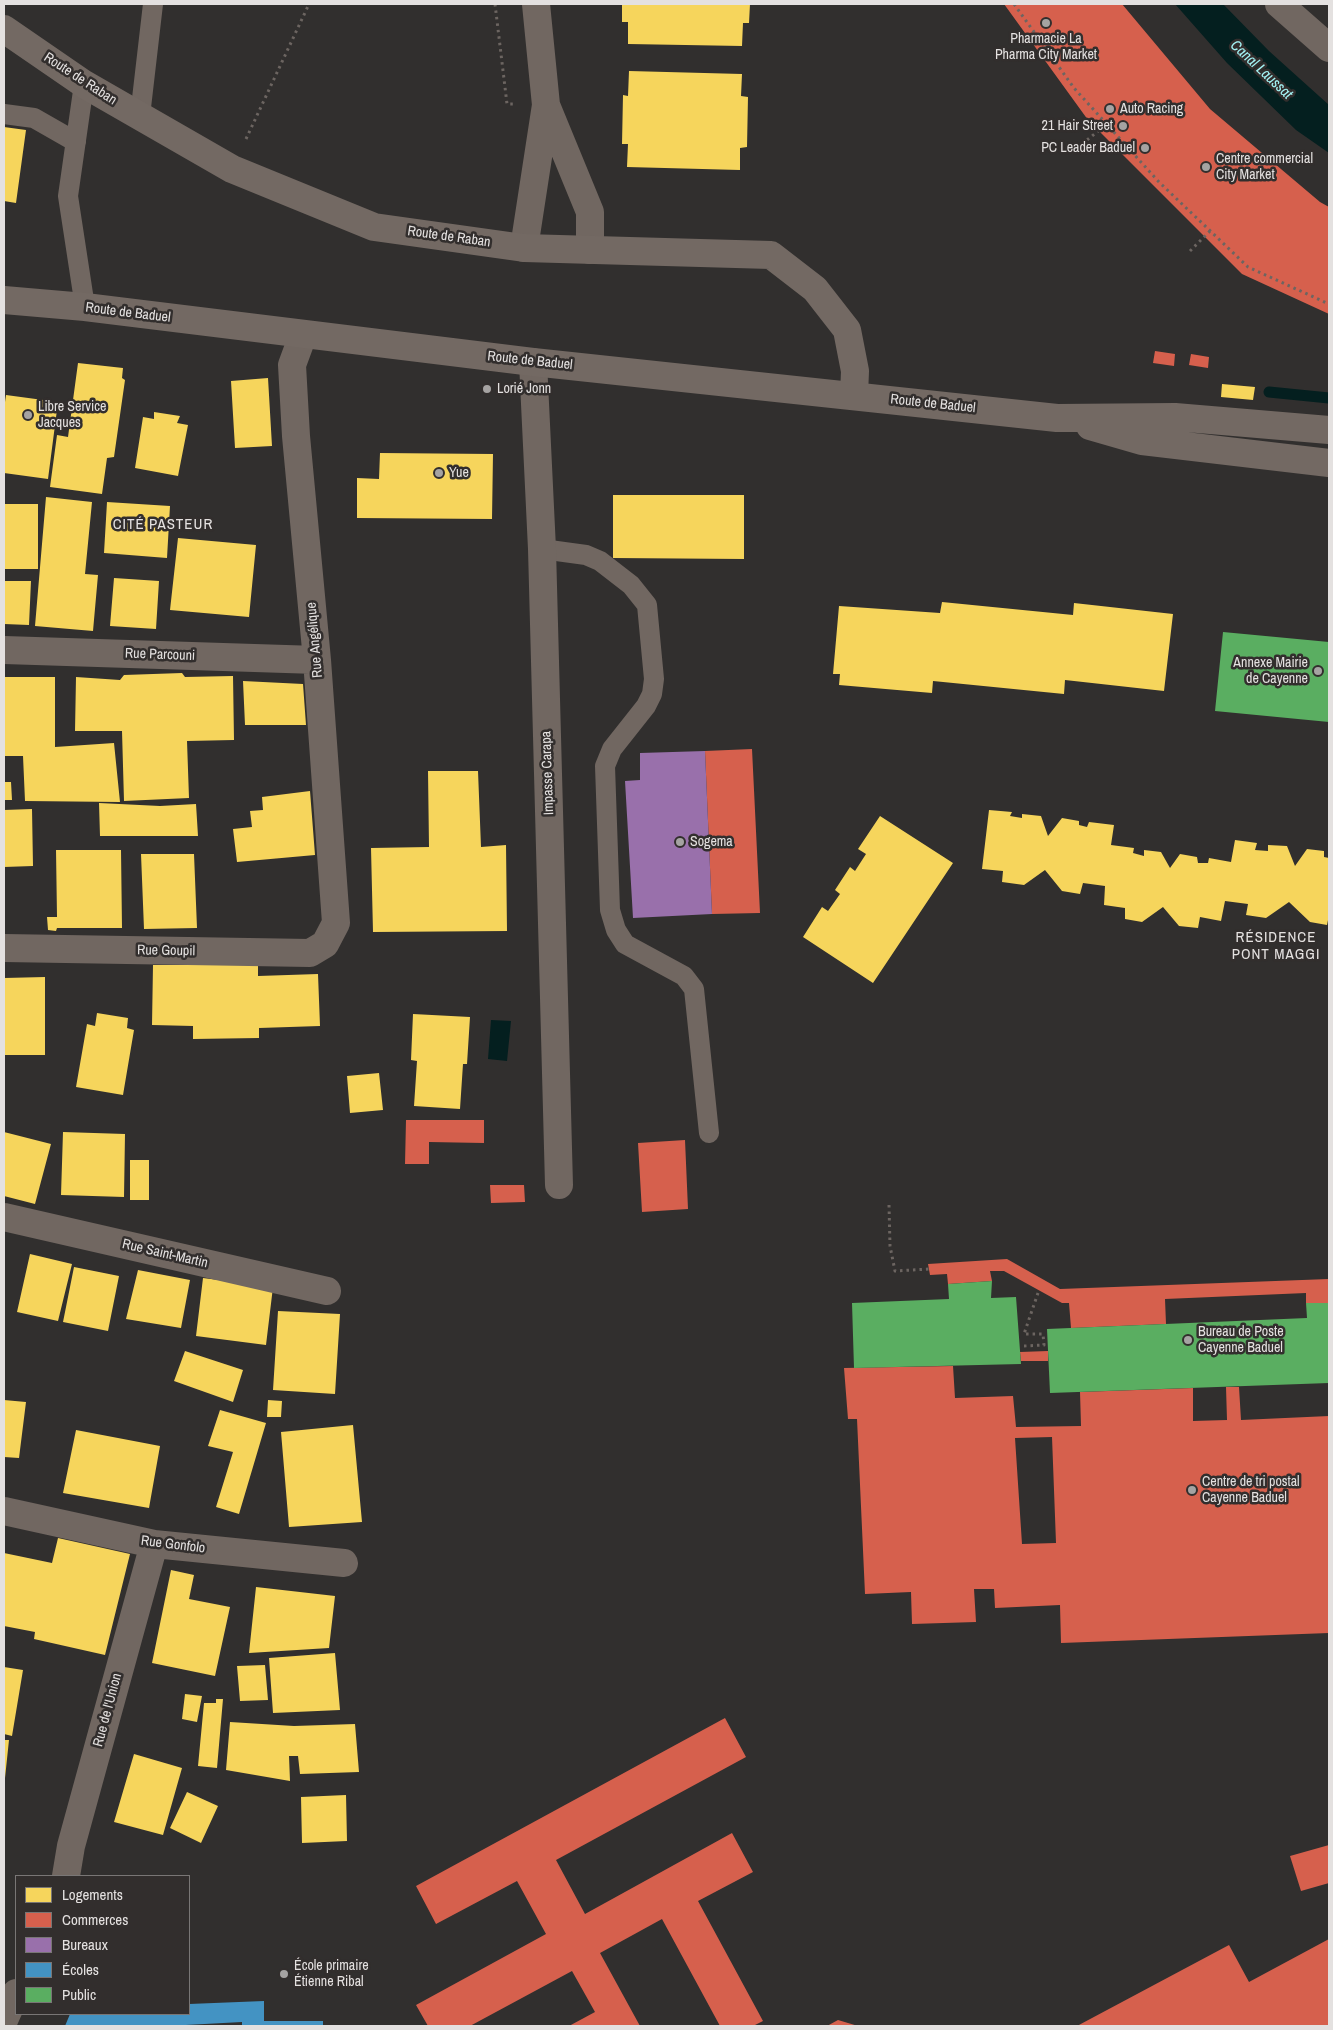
<!DOCTYPE html>
<html>
<head>
<meta charset="utf-8">
<style>
	body { margin:0 }
	#map { position:relative; width:1333px; height:2030px; overflow:hidden; background:#312f2e; font-family:"Archivo Narrow",sans-serif }
	canvas { display:block }
	.frame { position:absolute; inset:0; border:5px solid #e4e1e0; pointer-events:none }
	.legend { position:absolute; left:15px; top:1875px; width:175px; height:140px; box-sizing:border-box; background:#322e2d; border:1px solid #797675; margin:0; padding:6px 9px; list-style:none; font-size:15px; color:#e4e1e0 }
	.legend li { display:flex; align-items:center; gap:10px; height:25px }
	.legend b { width:25px; border:1px solid #797675 }
</style>
</head>
<body>
<div id="map">
<canvas width="1333" height="2030"></canvas>
<div class="frame"></div>
<ul class="legend">
<li><b style="height:14px;background:#f6d55c"></b>Logements</li>
<li><b style="height:14px;background:#d6604d"></b>Commerces</li>
<li><b style="height:14px;background:#9970ab"></b>Bureaux</li>
<li><b style="height:14px;background:#4393c3"></b>Écoles</li>
<li><b style="height:14px;background:#5aae61"></b>Public</li>
</ul>
</div>
<script>
const ctx = document.querySelector('canvas').getContext('2d');
ctx.lineJoin = 'round';
function paint(path, color) {
  ctx.fillStyle = color;
  ctx.fill(path, 'evenodd');
}
function toPath(rows) {
  const path = new Path2D();
  for (const r of rows) {
    path.moveTo(r[0], r[1]);
    for (let i = 2; i < r.length; i += 2) path.lineTo(r[i], r[i + 1]);
  }
  return path;
}
function stroke(path, color, width, dash) {
  ctx.strokeStyle = color;
  ctx.lineWidth = width;
  ctx.lineCap = dash ? 'butt' : 'round';
  ctx.setLineDash(dash || []);
  ctx.stroke(path);
}
function drawText(font, color, halo, rows, align = 'center') {
  ctx.font = font + ' "Archivo Narrow",sans-serif';
  ctx.lineWidth = 5;
  ctx.setLineDash([]);
  ctx.textBaseline = 'middle';
  ctx.strokeStyle = halo;
  ctx.fillStyle = color;
  for (const [text, x, y, turn = 0] of rows) {
    ctx.save();
    ctx.translate(x, y);
    ctx.rotate((+turn || 0) * Math.PI / 180);
    ctx.textAlign = isNaN(turn) ? turn : align;
    if (halo) ctx.strokeText(text, 0, 0);
    ctx.fillText(text, 0, 0);
    ctx.restore();
  }
}
const water = toPath([
	[1175,4,1223,4,1269,51,1329,105,1329,153,1296,130,1227,63],
	[491,1020,511,1021,507,1061,488,1059]
]);
const homes = toPath([
	[622,4,750,4,749,23,743,23,742,46,628,44,628,22,622,22],
	[629,71,742,74,741,96,748,97,747,147,740,148,740,170,627,167,628,144,622,144,623,95,628,96],
	[4,127,26,130,16,203,4,201],
	[78,363,123,368,122,378,125,380,114,457,107,458,102,494,50,487,57,435,68,437],
	[268,378,272,446,235,448,231,381],
	[1222,384,1255,387,1253,400,1221,397],
	[6,395,58,402,48,479,4,473,4,409],
	[154,412,180,416,177,423,188,425,178,476,135,468,143,417,154,419],
	[380,453,493,454,492,519,357,518,357,478,379,479],
	[613,495,744,495,744,559,613,558],
	[46,497,92,502,85,574,98,575,93,631,35,626],
	[107,502,170,506,167,558,104,553],
	[4,504,38,504,38,569,4,569],
	[178,538,256,545,249,617,170,610],
	[114,578,159,581,156,629,110,626],
	[4,581,31,581,29,625,4,624],
	[942,602,1073,615,1074,603,1173,614,1164,691,1065,680,1064,694,933,681,932,693,839,685,840,674,833,674,839,606,940,613],
	[182,673,185,677,233,676,234,740,187,741,189,798,124,801,122,731,75,731,76,677,120,680,124,675],
	[4,677,55,677,55,747,114,743,120,802,25,801,23,756,4,756],
	[243,681,303,684,306,725,245,725],
	[428,771,478,771,481,847,506,845,507,931,373,932,371,848,429,847],
	[4,782,11,782,12,800,4,800],
	[310,791,315,855,237,862,233,829,252,827,250,811,263,810,262,797],
	[99,803,160,806,196,804,198,836,100,836],
	[32,809,33,866,4,867,4,810],
	[989,810,1012,812,1010,816,1022,818,1022,814,1041,816,1048,836,1062,818,1079,821,1079,825,1087,827,1089,822,1114,825,1111,845,1134,848,1133,853,1144,856,1144,850,1161,852,1170,868,1180,854,1197,857,1198,863,1208,863,1209,858,1231,862,1235,840,1257,843,1255,850,1268,851,1268,845,1287,846,1295,866,1307,849,1324,851,1324,857,1329,858,1329,915,1327,925,1310,922,1289,902,1266,918,1246,915,1248,904,1225,901,1221,921,1200,917,1198,928,1179,926,1163,907,1142,922,1125,919,1125,908,1104,905,1105,886,1083,883,1080,894,1062,891,1045,870,1024,885,1002,882,1003,871,982,869],
	[880,816,953,863,873,983,803,937,822,907,828,911,840,894,835,890,850,867,855,871,866,854,858,849],
	[56,850,121,850,122,928,57,928,56,931,48,930,47,917,57,917],
	[141,854,194,854,197,928,144,929],
	[153,965,258,965,258,976,318,974,320,1026,259,1028,259,1038,193,1039,193,1026,152,1025],
	[45,977,45,1055,4,1055,4,978],
	[97,1013,128,1018,127,1028,134,1030,123,1095,76,1087,87,1024,95,1026],
	[413,1014,470,1017,467,1064,463,1064,460,1109,414,1106,417,1061,411,1060],
	[379,1073,383,1110,350,1113,347,1076],
	[4,1132,51,1144,35,1204,4,1196],
	[63,1132,125,1134,124,1197,61,1195],
	[130,1160,149,1160,149,1200,130,1200],
	[30,1254,72,1264,58,1321,17,1312],
	[74,1267,119,1276,108,1331,63,1322],
	[138,1270,190,1280,181,1328,126,1319],
	[203,1278,273,1287,266,1345,196,1336],
	[278,1311,340,1314,335,1394,273,1390],
	[185,1351,243,1370,233,1402,174,1381],
	[4,1400,26,1402,19,1458,4,1457],
	[268,1400,282,1401,281,1417,267,1417],
	[220,1410,266,1423,239,1514,216,1507,233,1452,208,1446],
	[353,1425,362,1522,289,1527,281,1432],
	[76,1430,160,1446,149,1508,63,1493],
	[58,1538,130,1554,105,1655,34,1639,35,1632,4,1626,4,1553,52,1563],
	[171,1570,194,1575,189,1599,230,1607,215,1676,152,1663],
	[256,1587,335,1596,329,1648,249,1653],
	[335,1653,340,1710,273,1713,269,1658],
	[265,1665,268,1700,240,1701,237,1666],
	[4,1667,23,1670,12,1736,4,1734],
	[185,1694,202,1696,197,1722,182,1719],
	[216,1699,223,1699,217,1768,198,1766,204,1703,216,1703],
	[230,1722,294,1726,355,1724,359,1772,300,1774,298,1756,289,1756,290,1781,226,1770],
	[4,1740,9,1740,5,1778,4,1778],
	[134,1754,182,1768,163,1835,114,1822],
	[187,1792,218,1806,201,1843,170,1828],
	[346,1795,347,1841,302,1843,301,1797]
]);
const shops = toPath([
	[1004,4,1122,4,1210,109,1320,202,1329,207,1329,314,1242,274,1088,120],
	[1155,351,1175,354,1174,366,1153,363],
	[1191,354,1209,357,1208,368,1189,365],
	[752,749,760,913,712,914,705,751],
	[406,1120,484,1120,484,1143,429,1142,429,1164,405,1164],
	[685,1140,688,1209,642,1212,638,1143],
	[490,1185,524,1185,525,1202,491,1203],
	[1007,1259,1060,1289,1329,1279,1329,1303,1306,1303,1306,1293,1165,1299,1166,1324,1071,1328,1069,1303,1062,1303,1004,1271,990,1271,992,1281,948,1284,947,1274,930,1275,928,1264],
	[1048,1351,1048,1361,1021,1361,1020,1352],
	[953,1366,955,1398,1013,1396,1016,1427,1081,1426,1080,1392,1193,1388,1193,1421,1227,1420,1226,1387,1239,1387,1241,1420,1329,1416,1329,1633,1061,1643,1060,1605,995,1608,994,1589,974,1589,976,1622,912,1624,911,1592,865,1594,857,1419,848,1419,844,1368],
	[1052,1437,1056,1543,1022,1544,1015,1438],
	[725,1718,746,1757,556,1860,585,1914,732,1833,753,1872,698,1901,763,2021,753,2026,720,2026,662,1919,600,1953,640,2026,569,2026,595,2012,572,1971,470,2026,428,2026,416,2005,546,1934,517,1881,436,1924,416,1886],
	[1329,1845,1329,1883,1301,1891,1290,1856],
	[1329,1939,1329,2026,1077,2026,1229,1945,1249,1982],
	[838,2020,858,2026,827,2026]
]);
const offices = toPath([
	[705,751,712,914,633,918,625,781,640,780,640,753]
]);
const schools = toPath([
	[264,2001,264,2021,323,2021,323,2026,242,2026,242,2022,167,2026,65,2026,70,2014,189,2014,189,2004]
]);
const public = toPath([
	[1223,632,1329,642,1329,722,1215,711],
	[992,1281,991,1298,1016,1297,1021,1364,854,1368,852,1303,949,1299,948,1284],
	[1306,1303,1329,1303,1329,1383,1050,1393,1047,1329,1307,1318]
]);
const stream = toPath([
	[1269,392,1329,398]
]);
const path = toPath([
	[495,4,507,104,513,104],
	[1014,4,1074,88,1159,182,1248,267,1329,304],
	[246,139,309,4],
	[1082,144,1107,124],
	[1190,251,1210,231],
	[889,1205,890,1246,895,1271,929,1269],
	[1024,1346,1044,1345,1043,1334,1024,1334,1039,1290]
]);
const lane = toPath([
	[84,84,68,196,85,307],
	[4,114,34,118,76,142],
	[140,116,153,4],
	[542,549,586,555,600,561,631,585,647,605,654,679,652,694,646,706,612,749,605,766,610,910,616,930,625,944,684,976,694,989,709,1133]
]);
const street = toPath([
	[1279,4,1329,48],
	[546,105,590,212,590,250],
	[524,248,546,105,536,4],
	[533,362,542,549,559,1185],
	[4,650,317,660],
	[4,948,310,953,325,944,336,923,317,660,296,436,292,365,303,335],
	[4,1217,327,1291],
	[4,1511,154,1544,344,1563],
	[66,1876,71,1846,154,1544],
	[4,2020,16,1993]
]);
const secondary = toPath([
	[4,29,84,84,232,169,374,227,524,248,771,255,815,289,847,330,855,371,854,396],
	[4,300,85,307,533,362,1057,418,1175,417,1329,430],
	[1090,426,1142,441,1329,463]
]);
const markers = [
	[1046,23,5,"#a5a3a2"],
	[1110,109,5,"#a5a3a2"],
	[1123,126,5,"#a5a3a2"],
	[1145,148,5,"#a5a3a2"],
	[1206,167,5,"#a5a3a2"],
	[487,389,5,"#a5a3a2"],
	[28,415,5,"#a5a3a2"],
	[439,473,5,"#a5a3a2"],
	[1318,671,5,"#a5a3a2"],
	[680,842,5,"#a5a3a2"],
	[1188,1340,5,"#a5a3a2"],
	[1192,1490,5,"#a5a3a2"],
	[284,1974,5,"#a5a3a2"]
];
const poiNames = [
	["Pharmacie La",1046,39,"center"],
	["Pharma City Market",1046,55,"center"],
	["Auto Racing",1120,109],
	["21 Hair Street",1113,126,"right"],
	["PC Leader Baduel",1135,148,"right"],
	["Centre commercial",1216,159],
	["City Market",1216,175],
	["Lorié Jonn",497,389],
	["Libre Service",38,407],
	["Jacques",38,423],
	["Yue",449,473],
	["Annexe Mairie",1308,663,"right"],
	["de Cayenne",1308,679,"right"],
	["Sogema",690,842],
	["Bureau de Poste",1198,1332],
	["Cayenne Baduel",1198,1348],
	["Centre de tri postal",1202,1482],
	["Cayenne Baduel",1202,1498],
	["École primaire",294,1966],
	["Étienne Ribal",294,1982]
];
const streetNames = [
	["Route de Raban",80,79,33],
	["Route de Raban",449,237,8],
	["Route de Baduel",128,313,7],
	["Route de Baduel",530,361,6],
	["Route de Baduel",933,404,6],
	["Rue Angélique",315,640,-95],
	["Rue Parcouni",160,655,2],
	["Impasse Carapa",548,773,-92],
	["Rue Goupil",166,951,1],
	["Rue Saint-Martin",165,1254,13],
	["Rue Gonfolo",173,1545,7],
	["Rue de l'Union",108,1710,-75]
];
const waterNames = [
	["Canal Laussat",1261,70,43]
];
const neighbourhoodNames = [
	["CITÉ PASTEUR",163,525],
	["RÉSIDENCE",1276,938],
	["PONT MAGGI",1276,955]
];
paint(water, '#041f1f');
paint(homes, '#f6d55c');
paint(shops, '#d6604d');
paint(offices, '#9970ab');
paint(schools, '#4393c3');
paint(public, '#5aae61');
stroke(stream, '#041f1f', 11);
stroke(path, '#6c6561', 3, [2.5, 4]);
stroke(lane, '#716761', 20);
stroke(street, '#716761', 28);
stroke(secondary, '#736963', 28);
for (const [x, y, r, color] of markers) {
  const dot = new Path2D();
  dot.arc(x, y, r, 0, 2 * Math.PI);
  ctx.fillStyle = color;
  ctx.fill(dot);
  stroke(dot, '#322e2d', 2);
}
drawText('14px', '#e4e1e0', '#322e2d', poiNames, 'left');
drawText('14px', '#e4e1e0', '#322e2d', streetNames);
drawText('italic 15px', '#a4f4f6', '#322e2d', waterNames);
ctx.letterSpacing = '1px';
drawText('15px', '#e4e1e0', '#322e2d', neighbourhoodNames);
ctx.letterSpacing = '0px';
</script>
</body>
</html>
